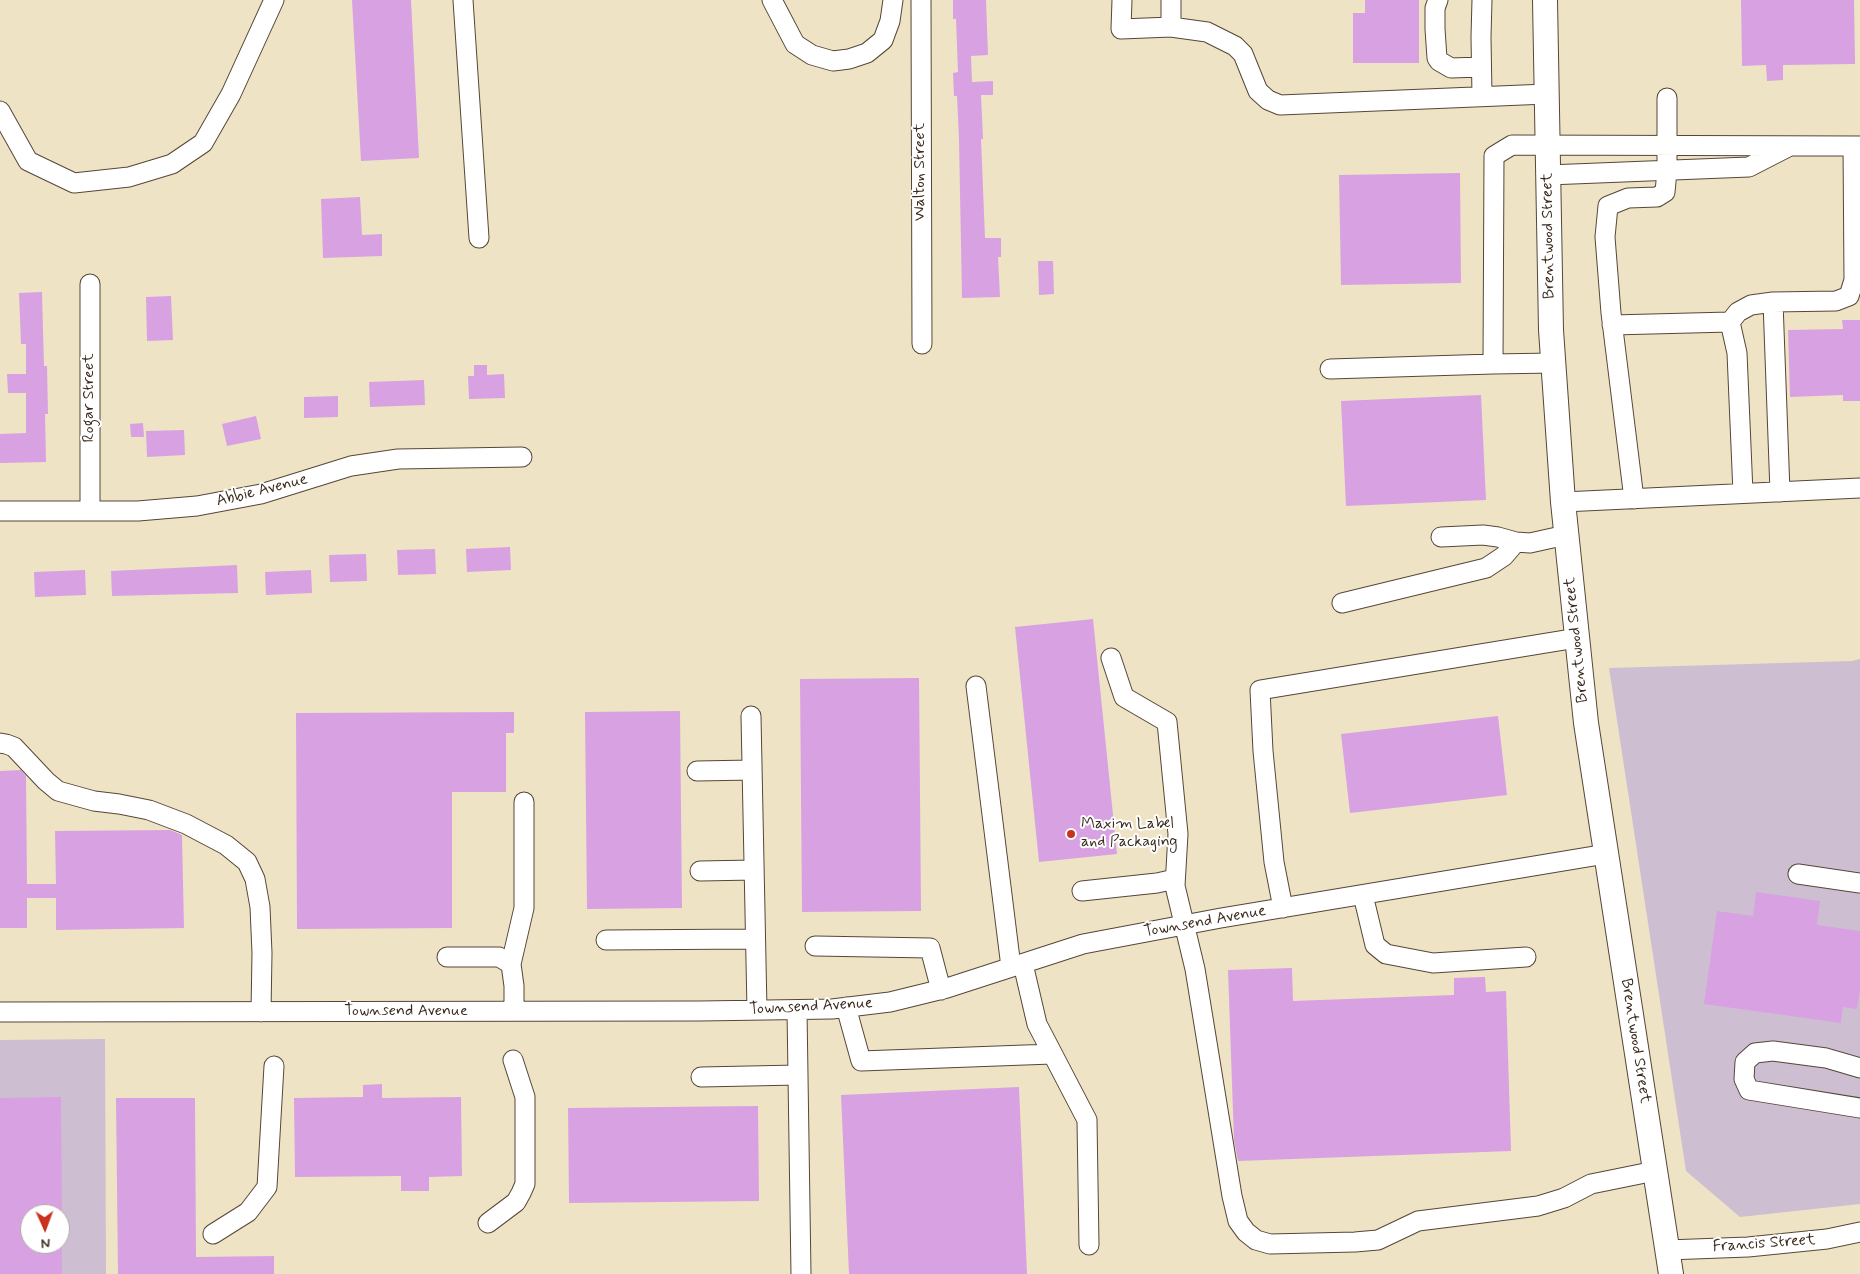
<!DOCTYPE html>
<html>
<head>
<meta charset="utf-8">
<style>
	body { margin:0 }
	#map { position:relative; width:1860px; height:1274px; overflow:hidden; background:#efe3c6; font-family:Mynerve,sans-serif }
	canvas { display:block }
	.north { position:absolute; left:20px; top:1204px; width:50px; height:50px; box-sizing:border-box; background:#fff; border:1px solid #b1aaa5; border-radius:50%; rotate:178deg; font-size:14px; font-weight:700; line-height:20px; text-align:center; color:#3b2a1e }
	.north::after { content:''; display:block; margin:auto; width:18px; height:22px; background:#c8321e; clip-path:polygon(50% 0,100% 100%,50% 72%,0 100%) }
</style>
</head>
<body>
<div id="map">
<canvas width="1860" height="1274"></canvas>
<div class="north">N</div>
</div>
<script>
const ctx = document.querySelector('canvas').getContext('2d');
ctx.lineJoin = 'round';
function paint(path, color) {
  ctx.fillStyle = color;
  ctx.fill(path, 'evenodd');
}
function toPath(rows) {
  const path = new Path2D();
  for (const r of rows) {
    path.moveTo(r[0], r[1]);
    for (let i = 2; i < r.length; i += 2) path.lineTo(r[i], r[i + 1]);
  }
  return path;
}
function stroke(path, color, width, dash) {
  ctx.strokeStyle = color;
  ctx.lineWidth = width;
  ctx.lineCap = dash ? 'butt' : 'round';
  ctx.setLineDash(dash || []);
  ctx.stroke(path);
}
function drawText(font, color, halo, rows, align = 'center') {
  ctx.font = font + ' Mynerve,sans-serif';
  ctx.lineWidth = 4;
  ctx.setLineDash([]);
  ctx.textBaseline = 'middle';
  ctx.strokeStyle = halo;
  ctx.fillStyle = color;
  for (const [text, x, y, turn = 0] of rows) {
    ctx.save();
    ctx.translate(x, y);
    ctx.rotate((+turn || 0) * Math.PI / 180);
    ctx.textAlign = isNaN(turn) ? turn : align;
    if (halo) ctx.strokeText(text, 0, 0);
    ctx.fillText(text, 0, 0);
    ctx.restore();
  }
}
const industrial = toPath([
	[1860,659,1860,1204,1740,1217,1686,1171,1609,668,1852,661],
	[105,1039,106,1274,0,1274,0,1040],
	[30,1214,60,1214,60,1244,30,1244]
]);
const building = toPath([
	[352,0,411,0,419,158,361,161],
	[953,0,986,0,988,55,971,56,972,82,993,81,993,95,981,95,983,139,981,139,985,238,1001,238,1001,257,998,257,1000,297,962,298,959,139,957,96,954,96,953,73,958,72,956,19,953,19],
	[1365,0,1419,0,1419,63,1353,63,1353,13,1365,13],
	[1741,0,1854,0,1855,64,1783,65,1783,80,1767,81,1766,65,1742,66],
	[1460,173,1461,283,1341,285,1339,175],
	[360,197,362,235,382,234,382,256,323,258,321,199],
	[1038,261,1053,261,1054,294,1039,295],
	[42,292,44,366,47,366,48,414,45,414,46,462,0,463,0,434,26,433,26,393,8,393,7,374,26,374,26,344,21,344,19,293],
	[171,296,173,340,147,341,146,297],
	[1842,320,1860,320,1860,401,1843,401,1843,395,1790,397,1788,330,1843,329],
	[474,365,487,365,487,375,504,374,505,398,469,399,468,376,474,376],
	[424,380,425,405,370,407,369,382],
	[1481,395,1486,500,1346,506,1341,401],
	[338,396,338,417,304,418,304,397],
	[256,416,261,439,227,446,222,424],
	[143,423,144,437,131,437,130,424],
	[184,430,185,455,147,457,146,431],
	[510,547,511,570,467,572,466,549],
	[435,549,436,574,398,575,397,550],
	[366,554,367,581,330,582,329,555],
	[237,565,238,593,112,596,111,571],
	[85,570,86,595,35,597,34,572],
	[311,570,312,593,266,595,265,572],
	[1093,619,1117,854,1039,862,1015,627],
	[919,678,921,911,802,912,800,679],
	[680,711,682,908,587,909,585,712],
	[514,712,514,733,506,733,506,792,452,792,452,928,297,929,296,713],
	[1498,716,1507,795,1350,813,1341,734],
	[21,770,26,776,27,884,56,884,55,831,170,830,182,835,184,928,56,930,56,898,27,898,27,928,0,928,0,771],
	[1756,892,1820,901,1817,925,1860,931,1860,989,1857,1009,1843,1007,1841,1023,1704,1004,1717,911,1753,916],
	[1292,968,1293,1001,1454,995,1454,978,1485,977,1486,992,1506,991,1511,1151,1238,1161,1234,1140,1228,970],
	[382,1084,382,1098,461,1097,462,1176,429,1177,429,1191,401,1191,401,1176,295,1177,294,1098,363,1097,363,1085],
	[1019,1087,1027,1274,849,1274,841,1095],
	[61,1097,62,1214,30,1214,30,1244,62,1244,62,1274,0,1274,0,1098],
	[116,1098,195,1098,196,1257,274,1256,274,1274,118,1274],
	[758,1106,759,1201,569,1203,568,1108]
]);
const minor = toPath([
	[463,0,479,238],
	[772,0,795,44,812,55,833,61,849,59,867,53,883,40,890,21,893,0],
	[921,0,922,344],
	[1122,0,1121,29,1171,27,1207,32,1235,46,1243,54,1258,91,1268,100,1280,105,1547,94],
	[1171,0,1171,27],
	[1438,0,1435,8,1435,29,1437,58,1439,61,1451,68,1481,67],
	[1482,96,1481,37,1482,0],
	[0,111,28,161,74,183,129,177,172,164,203,143,231,94,274,0],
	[1548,175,1749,167,1788,147],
	[90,284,90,511],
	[1730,322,1737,353,1743,493],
	[1612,325,1730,322,1738,312,1751,305,1773,302],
	[1553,363,1493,364,1494,156,1512,145,1860,146],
	[1330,369,1493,364],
	[1780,492,1773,302,1836,301,1849,296,1854,280,1853,146],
	[1634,499,1611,313,1605,237,1608,206,1628,198,1657,197,1665,192,1667,171,1667,98],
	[1563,502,1860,488],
	[0,511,138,511,197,506,261,494,351,466,398,459,522,457],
	[1441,537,1483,535,1498,537,1516,542,1530,543,1566,535],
	[1342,603,1486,568,1504,556,1516,542],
	[1111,658,1124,697,1167,722,1178,834,1175,886,1195,969,1232,1196,1238,1221,1246,1232,1256,1240,1270,1244,1355,1242,1378,1240,1418,1221,1538,1206,1564,1198,1591,1184,1655,1171],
	[976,686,1011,967],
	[751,716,757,1010],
	[0,743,6,744,14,747,46,781,58,791,94,801,119,804,149,810,186,824,226,845,247,862,255,879,260,907,262,953,261,1012],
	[697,771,752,770],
	[700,871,754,870],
	[1798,874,1860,883],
	[1082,891,1157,883,1175,879],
	[1363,895,1375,945,1386,954,1433,963,1526,957],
	[1283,908,1274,862,1263,751,1260,690,1577,638],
	[606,940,755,939],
	[815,946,930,948,941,990],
	[447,957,499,957,511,964,514,986,514,1011],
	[511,964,524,908,524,802],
	[1023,964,1037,1024,1087,1120,1089,1245],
	[846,1007,861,1061,1052,1054],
	[797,1010,801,1274],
	[0,1012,700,1011,832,1009,890,1002,947,988,1083,944,1221,918,1606,854],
	[1860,1068,1826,1058,1773,1051,1755,1053,1745,1062,1744,1079,1749,1090,1860,1108],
	[701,1077,798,1075],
	[488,1223,516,1202,521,1193,525,1184,525,1097,513,1060],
	[213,1234,248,1212,267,1187,274,1066],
	[1667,1250,1748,1247,1827,1239,1860,1232]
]);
const major = toPath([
	[1545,0,1551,330,1563,502,1586,723,1671,1274]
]);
const markers = [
	[1071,834,5,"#c8321e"]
];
const streetNames = [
	["Walton Street",921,172,-90],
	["Brentwood Street",1549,236,-91],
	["Rogar Street",90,398,-90],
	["Abbie Avenue",262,491,-14],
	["Brentwood Street",1577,640,-96],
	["Townsend Avenue",1205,922,-10],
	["Townsend Avenue",811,1007,-3],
	["Townsend Avenue",406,1012],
	["Brentwood Street",1635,1041,81],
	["Francis Street",1764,1244,-4]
];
const poiNames = [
	["Maxim Label",1081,825],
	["and Packaging",1081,843]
];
paint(industrial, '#cebed1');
paint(building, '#d8a1e2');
stroke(minor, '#564637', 21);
stroke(major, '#564637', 26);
stroke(minor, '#fff', 19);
stroke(major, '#fff', 24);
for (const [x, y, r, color] of markers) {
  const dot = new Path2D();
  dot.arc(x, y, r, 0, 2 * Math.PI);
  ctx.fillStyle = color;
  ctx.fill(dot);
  stroke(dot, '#fff', 2);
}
drawText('16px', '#3b2a1e', '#fff', streetNames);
drawText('16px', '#3b2a1e', '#fff', poiNames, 'left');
</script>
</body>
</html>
